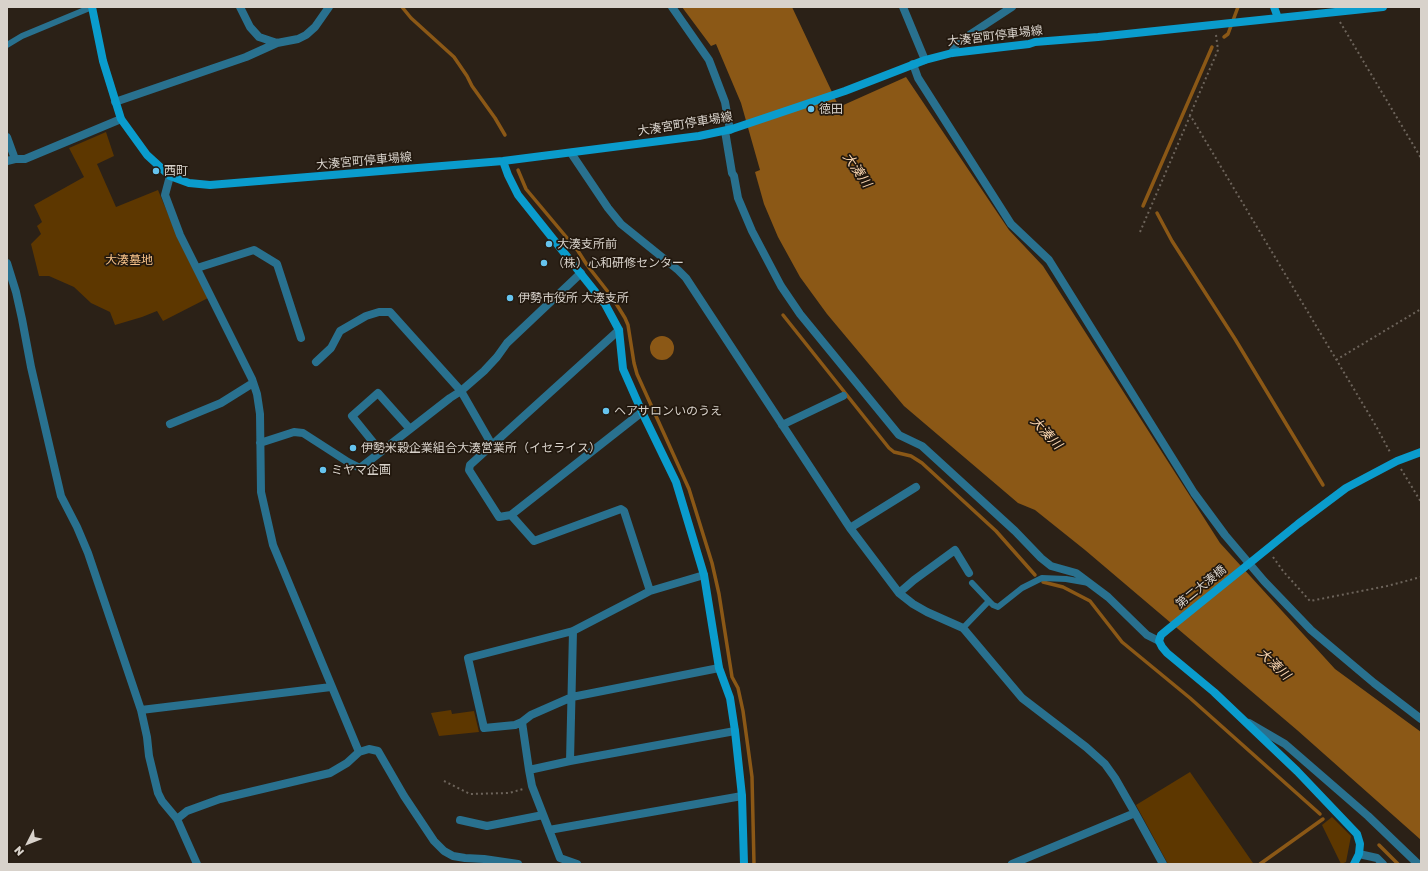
<!DOCTYPE html>
<html>
<head>
<meta charset="utf-8">
<style>
	body { margin:0 }
	#map { position:relative; width:1428px; height:871px; overflow:hidden; background:#2b2117; font-family:"Golos Text",sans-serif }
	canvas { display:block }
	.frame { position:absolute; inset:0; border:8px solid #d8d2cb; pointer-events:none }
	.north { position:absolute; left:8px; top:823px; width:40px; height:40px; -webkit-text-stroke:3px #22180e; paint-order:stroke; rotate:228deg; font-size:11px; font-weight:700; line-height:16px; text-align:center; color:#d8d2cb }
	.north::after { content:''; display:block; margin:auto; width:14px; height:18px; background:#d8d2cb; clip-path:polygon(50% 0,100% 100%,50% 72%,0 100%) }
</style>
</head>
<body>
<div id="map">
<canvas width="1428" height="871"></canvas>
<div class="frame"></div>
<div class="north">N</div>
</div>
<script>
const ctx = document.querySelector('canvas').getContext('2d');
ctx.lineJoin = 'round';
function paint(path, color) {
  ctx.fillStyle = color;
  ctx.fill(path, 'evenodd');
}
function toPath(rows) {
  const path = new Path2D();
  for (const r of rows) {
    if (r.length === 3) {
      path.moveTo(r[0] + r[2], r[1]);
      path.arc(r[0], r[1], r[2], 0, 2 * Math.PI);
      continue;
    }
    path.moveTo(r[0], r[1]);
    for (let i = 2; i < r.length; i += 2) path.lineTo(r[i], r[i + 1]);
  }
  return path;
}
function stroke(path, color, width, dash) {
  ctx.strokeStyle = color;
  ctx.lineWidth = width;
  ctx.lineCap = dash ? 'butt' : 'round';
  ctx.setLineDash(dash || []);
  ctx.stroke(path);
}
function drawText(font, color, halo, rows, align = 'center') {
  ctx.font = font + ' "Golos Text","Noto Sans JP",sans-serif';
  ctx.lineWidth = 3.5;
  ctx.setLineDash([]);
  ctx.textBaseline = 'middle';
  ctx.strokeStyle = halo;
  ctx.fillStyle = color;
  for (const [text, x, y, turn = 0] of rows) {
    ctx.save();
    ctx.translate(x, y);
    ctx.rotate((+turn || 0) * Math.PI / 180);
    ctx.textAlign = isNaN(turn) ? turn : align;
    if (halo) ctx.strokeText(text, 0, 0);
    ctx.fillText(text, 0, 0);
    ctx.restore();
  }
}
const green = toPath([
	[106,132,114,156,97,164,116,207,158,190,176,233,208,298,163,321,157,311,142,317,115,325,110,312,91,303,74,287,49,276,39,276,31,244,41,234,37,226,42,222,34,205,84,177,69,148],
	[451,710,452,714,474,711,479,732,439,736,431,713],
	[1190,772,1253,863,1252,864,1168,864,1136,805],
	[1332,817,1351,836,1346,862,1341,864,1322,825]
]);
const water = toPath([
	[682,7,792,7,839,107,906,77,1009,230,1043,266,1220,543,1335,669,1421,732,1421,840,1297,730,1085,550,1035,510,1018,503,904,406,827,314,800,277,778,237,764,204,755,172,760,170,741,103,716,44,711,46],
	[662,348,12]
]);
const stream = toPath([
	[402,7,411,18,454,57,467,76,472,86,495,118,505,135],
	[1224,37,1228,34,1238,7],
	[518,170,526,189,578,251,587,265,612,297,625,318,628,325,634,363,637,374,689,489,712,563,719,594,732,677,738,688,743,711,752,777,754,864],
	[1143,206,1212,47],
	[1157,213,1172,241,1235,339,1323,485],
	[783,315,889,448,894,452,911,456,922,463,996,531,1035,575],
	[1043,582,1063,587,1090,601,1122,642,1190,698,1320,814],
	[1379,845,1398,864],
	[1260,864,1323,819]
]);
const path = toPath([
	[1340,22,1421,158],
	[1216,35,1218,50,1190,115,1376,426,1391,454],
	[1140,232,1190,116],
	[1336,360,1421,309],
	[1401,469,1421,502],
	[1273,557,1283,571,1310,601,1387,586,1421,577],
	[444,781,470,794,509,793,523,789]
]);
const lane = toPath([
	[7,45,22,36,92,7],
	[972,583,989,601,993,605,998,607,1022,588,1042,578,1066,579,1089,583],
	[963,628,989,601]
]);
const street = toPath([
	[240,7,250,27,259,37,277,43,298,39,306,35,315,27,329,7],
	[672,7,709,60,725,102,730,130],
	[903,7,925,60],
	[952,53,957,43,1012,7],
	[913,64,918,78,1011,224,1049,260,1194,493,1225,535,1264,581,1311,630,1374,683,1421,719],
	[115,102,246,57,277,43],
	[725,131,732,173,734,176,738,198,752,231,781,286,800,314,899,435,922,446,1015,531,1041,558,1051,566,1076,573,1108,597,1147,635,1159,641],
	[7,137,15,159],
	[571,153,608,208,621,224,678,270,686,278,850,528,899,593,913,604,927,612,963,628,1022,698,1086,747,1105,764,1115,778,1135,813,1012,864],
	[7,161,15,159,25,159,121,119],
	[170,176,165,195,180,235,252,379,257,394,260,414,261,492,273,545,359,752],
	[7,263,16,292,22,319,31,367,61,496,77,527,88,553,141,710,147,737,149,756,158,793,162,801,177,819,197,864],
	[197,268,254,250,277,264,301,338],
	[619,330,470,465,469,470,499,517,511,515,642,412],
	[170,424,221,403,253,383],
	[782,425,843,396],
	[260,443,294,432,303,433,348,462,360,468,450,398,461,391,390,312,379,312,366,316,340,331,331,348,316,362],
	[492,445,461,391,484,371,497,357,507,343,581,273],
	[381,452,352,416,378,393,410,429],
	[511,515,534,541,621,509,624,511,650,591],
	[850,528,916,487],
	[704,575,650,591,573,631,468,658,484,728,515,725,522,722,531,715,572,697,719,668],
	[899,593,914,580,955,550,969,573],
	[141,710,331,687],
	[522,722,529,770],
	[1249,723,1285,744,1368,816,1418,864],
	[570,761,573,631],
	[1135,813,1163,864],
	[177,819,187,811,220,799,330,773,347,763,359,752,369,749,378,751,404,796,434,841,444,851,453,856,465,858,484,859,518,864],
	[460,820,487,826,543,815],
	[549,830,742,796],
	[1359,854,1377,858,1383,864],
	[577,864,560,858,532,786,529,770,570,761,735,731]
]);
const secondary = toPath([
	[92,7,103,61,121,119,147,155,170,176,189,183,210,185,503,161,699,136,732,129,845,91,925,60,952,53,1029,44,1035,42,1098,37,1383,7],
	[1274,7,1278,18],
	[503,161,508,175,518,195,605,304,619,330,623,369,642,412,676,482,704,575,719,668,730,698,735,731,742,796,744,864],
	[1354,864,1359,854,1360,844,1357,834,1297,771,1214,692,1167,653,1162,647,1159,641,1161,635,1167,630,1298,524,1346,488,1397,461,1421,452]
]);
const markers = [
	[811,109,4,"#66c4ef"],
	[156,171,4,"#66c4ef"],
	[549,244,4,"#66c4ef"],
	[544,263,4,"#66c4ef"],
	[510,298,4,"#66c4ef"],
	[606,411,4,"#66c4ef"],
	[353,448,4,"#66c4ef"],
	[323,470,4,"#66c4ef"]
];
const streetNames = [
	["大湊宮町停車場線",995,36,-7],
	["大湊宮町停車場線",685,124,-9],
	["大湊宮町停車場線",364,161,-5],
	["第二大湊橋",1201,587,-39]
];
const poiNames = [
	["徳田",819,109],
	["西町",164,171],
	["大湊支所前",557,244],
	["（株）心和研修センター",552,263],
	["伊勢市役所 大湊支所",518,298],
	["ヘアサロンいのうえ",614,411],
	["伊勢米穀企業組合大湊営業所（イセライス）",361,448],
	["ミヤマ企画",331,470]
];
const parkNames = [
	["大湊墓地",129,260]
];
const waterNames = [
	["大湊川",857,170,55],
	["大湊川",1046,433,47],
	["大湊川",1274,664,44]
];
paint(green, '#5d3700');
paint(water, '#8b5816');
stroke(stream, '#8b5816', 3.5);
stroke(path, '#6d645b', 2, [2, 3]);
stroke(lane, '#29718f', 6);
stroke(street, '#29718f', 8);
stroke(secondary, '#0a9ccd', 8);
for (const [x, y, r, color] of markers) {
  const dot = new Path2D();
  dot.arc(x, y, r, 0, 2 * Math.PI);
  ctx.fillStyle = color;
  ctx.fill(dot);
  stroke(dot, '#22180e', 1.5);
}
drawText('12px', '#d8d2cb', '#22180e', streetNames);
drawText('12px', '#d8d2cb', '#22180e', poiNames, 'left');
drawText('12px', '#f7c289', '#22180e', parkNames);
drawText('italic 13px', '#f7d3ae', '#22180e', waterNames);
</script>
</body>
</html>
